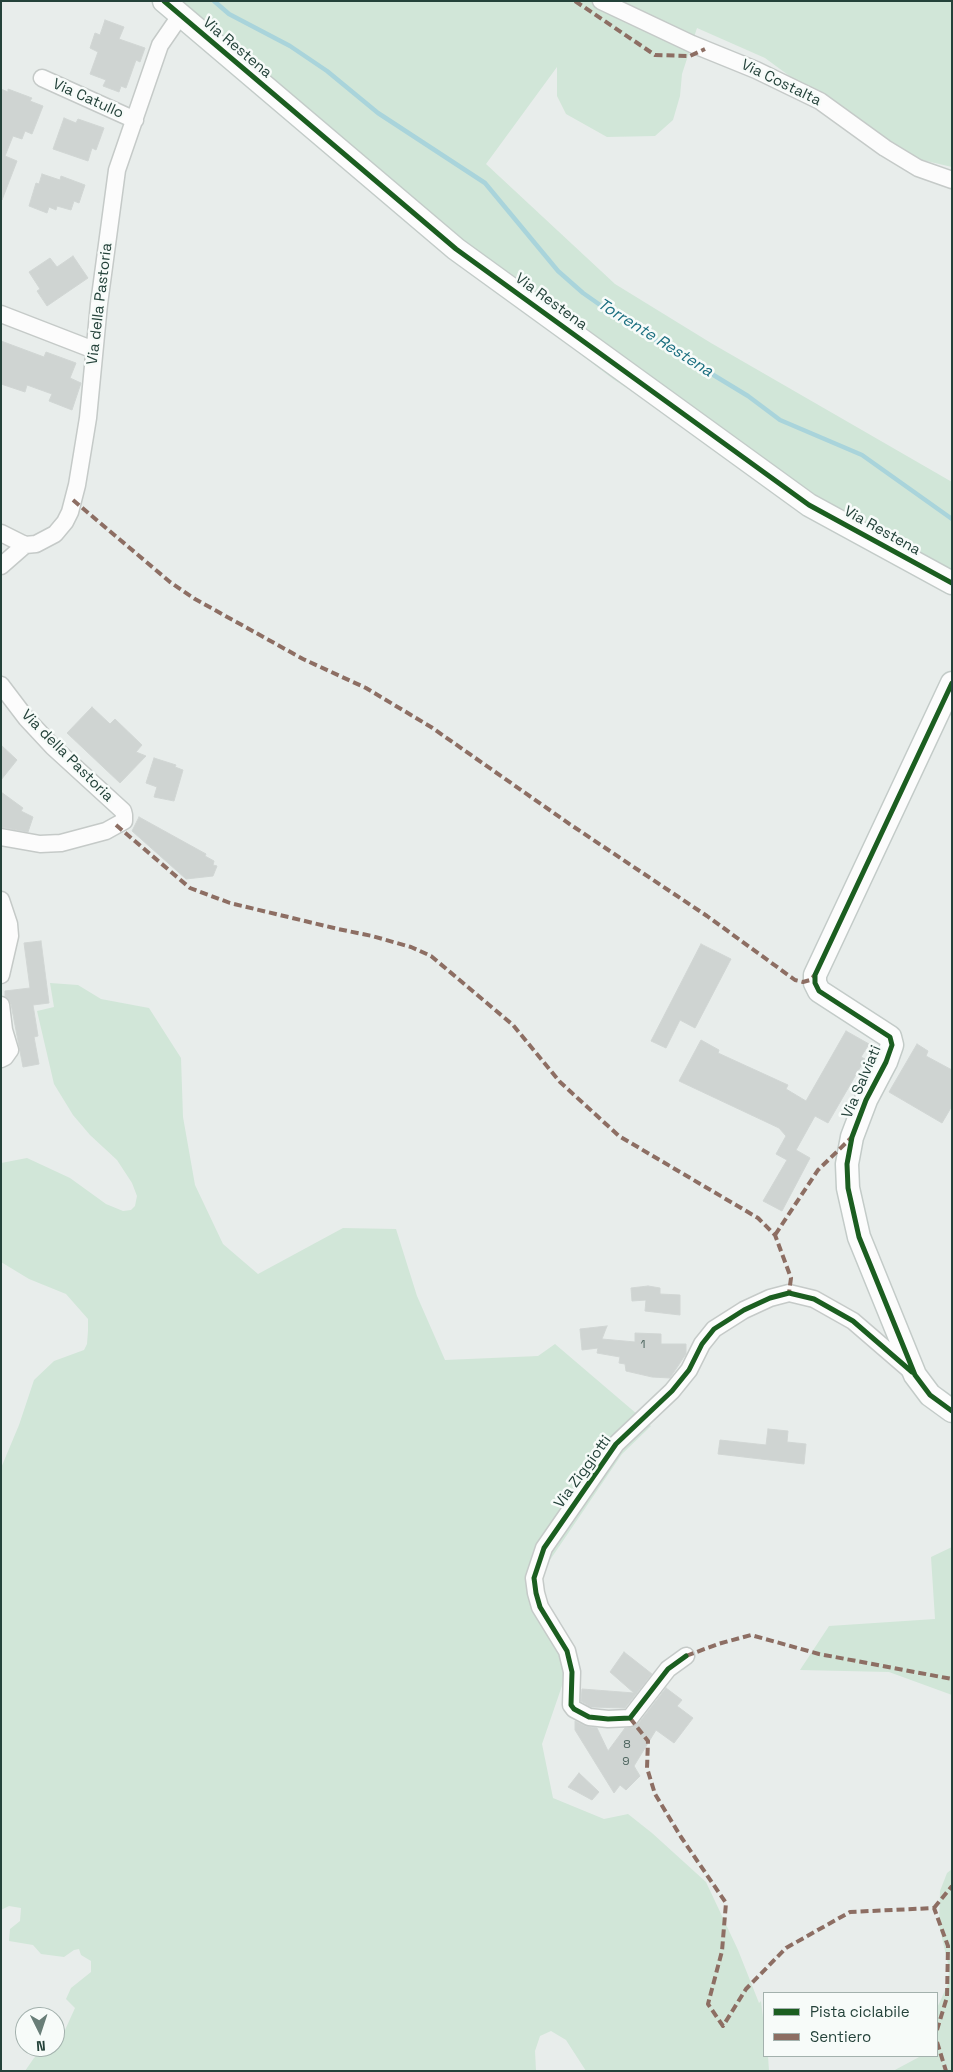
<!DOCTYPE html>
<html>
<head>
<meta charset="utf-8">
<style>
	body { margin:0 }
	#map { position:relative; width:953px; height:2072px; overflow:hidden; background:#e8edeb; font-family:"Space Grotesk",sans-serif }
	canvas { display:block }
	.frame { position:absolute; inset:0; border:2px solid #24423a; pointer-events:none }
	.legend { position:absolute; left:763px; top:1992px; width:175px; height:65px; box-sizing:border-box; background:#f7fbf9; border:1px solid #a3b1ad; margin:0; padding:6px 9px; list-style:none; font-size:15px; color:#24423a }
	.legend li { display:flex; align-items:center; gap:10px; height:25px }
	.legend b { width:25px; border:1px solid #a3b1ad }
	.north { position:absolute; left:15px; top:2007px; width:50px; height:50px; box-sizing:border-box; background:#f7fbf9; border:1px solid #a3b1ad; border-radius:50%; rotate:176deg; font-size:14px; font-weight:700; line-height:20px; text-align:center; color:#24423a }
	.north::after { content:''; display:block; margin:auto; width:18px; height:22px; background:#697e78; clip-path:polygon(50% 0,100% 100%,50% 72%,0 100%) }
</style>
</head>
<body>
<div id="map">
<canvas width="953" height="2072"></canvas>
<div class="frame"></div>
<ul class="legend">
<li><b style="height:6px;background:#1b5e20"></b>Pista ciclabile</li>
<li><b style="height:6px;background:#8d6e63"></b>Sentiero</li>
</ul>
<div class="north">N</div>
</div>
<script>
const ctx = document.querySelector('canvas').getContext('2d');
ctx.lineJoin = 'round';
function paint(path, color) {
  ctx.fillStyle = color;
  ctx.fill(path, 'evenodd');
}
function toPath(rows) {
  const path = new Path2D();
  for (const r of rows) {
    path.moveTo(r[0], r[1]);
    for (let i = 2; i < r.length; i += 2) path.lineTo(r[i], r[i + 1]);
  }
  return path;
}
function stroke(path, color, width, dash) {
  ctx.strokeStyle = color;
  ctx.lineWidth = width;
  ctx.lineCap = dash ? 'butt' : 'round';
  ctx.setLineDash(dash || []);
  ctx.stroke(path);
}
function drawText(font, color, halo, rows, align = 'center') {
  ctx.font = font + ' "Space Grotesk",sans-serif';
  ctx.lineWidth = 5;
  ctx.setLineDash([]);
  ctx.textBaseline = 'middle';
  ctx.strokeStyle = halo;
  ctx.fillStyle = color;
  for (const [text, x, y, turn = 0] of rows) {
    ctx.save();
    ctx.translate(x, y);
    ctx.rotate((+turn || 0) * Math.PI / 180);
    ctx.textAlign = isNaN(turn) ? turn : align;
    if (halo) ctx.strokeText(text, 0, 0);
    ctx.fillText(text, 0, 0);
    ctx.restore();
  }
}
const green = toPath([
	[158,1,952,1,952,167,896,154,765,58,697,28,682,74,680,96,673,120,655,136,607,137,566,114,557,96,557,67,486,164,615,284,711,343,952,482,952,585,795,498,613,379,413,226],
	[50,983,78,985,101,999,149,1008,181,1058,183,1117,195,1185,223,1244,258,1274,343,1228,396,1229,417,1296,445,1360,538,1356,555,1344,651,1426,622,1454,537,1579,565,1677,542,1744,553,1798,604,1819,628,1814,652,1833,706,1882,738,1950,759,2003,761,2001,764,2026,764,2056,768,2056,769,2071,586,2071,566,2040,551,2031,540,2036,535,2051,536,2071,25,2071,34,2058,46,2047,55,2047,55,2039,65,2030,75,2008,66,1999,71,1988,91,1972,91,1961,81,1955,79,1949,74,1950,64,1957,41,1954,33,1945,9,1941,10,1929,20,1921,21,1908,9,1906,1,1910,1,1468,19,1425,34,1380,54,1361,84,1350,87,1344,88,1331,88,1319,66,1294,29,1279,1,1262,1,1163,27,1158,70,1178,106,1204,123,1211,131,1210,135,1206,137,1196,132,1183,117,1160,90,1135,73,1115,54,1084,37,1011,54,1007],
	[952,1547,952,1695,889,1672,800,1670,829,1626,935,1619,931,1557],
	[952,1869,952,2071,893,2071,921,2056,937,2056,937,2008,948,1984,949,1968,939,1925,940,1891,947,1873]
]);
const stream = toPath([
	[214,1,229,14,290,46,327,71,378,113,485,183,558,271,583,293,613,314,748,396,780,420,862,455,952,519]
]);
const building = toPath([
	[105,20,124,27,119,39,145,48,140,62,136,60,126,88,121,86,119,92,103,86,106,80,90,74,98,52,90,48,95,33,100,35,105,20],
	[1,89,8,92,8,89,32,98,30,101,43,106,32,134,25,131,22,139,13,136,5,156,17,161,2,200,1,89],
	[64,118,76,123,78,119,104,128,96,150,92,148,88,161,53,149,64,118],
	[42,174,60,180,61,176,85,185,79,203,74,201,71,210,57,206,56,210,49,207,47,213,29,206,36,183,39,184,42,174],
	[73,256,88,278,47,306,37,291,40,289,29,272,50,258,57,267,73,256],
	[1,341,44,357,46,352,76,363,70,378,81,383,72,410,49,401,52,394,27,385,25,392,1,384,1,341],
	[92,707,110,724,115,719,142,745,136,752,146,756,120,783,67,733,92,707],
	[1,745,17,760,1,780,1,745],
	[154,758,176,765,175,767,183,770,174,801,154,797,157,787,146,783,154,758],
	[1,792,23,808,21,811,33,817,28,832,1,827,1,792],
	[139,817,206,854,205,856,214,861,213,865,217,866,213,876,186,879,132,831,139,817],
	[41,941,49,1003,33,1005,38,1036,34,1037,39,1064,23,1067,11,1004,5,996,5,991,30,988,24,943,41,941],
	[701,944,731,959,695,1028,680,1020,666,1048,651,1041,701,944],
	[846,1031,869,1044,861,1057,865,1059,828,1123,815,1116,796,1150,810,1158,782,1211,763,1201,787,1160,776,1154,786,1136,779,1128,679,1081,701,1040,719,1050,718,1053,788,1085,786,1089,806,1101,846,1031],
	[917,1044,928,1051,926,1056,952,1070,952,1106,942,1123,889,1092,917,1044],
	[648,1286,660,1288,660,1294,680,1295,680,1315,645,1311,646,1300,632,1301,631,1288,648,1286],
	[607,1326,602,1339,635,1342,635,1333,661,1334,661,1344,686,1344,686,1354,670,1378,652,1377,626,1371,625,1364,619,1363,620,1357,597,1353,598,1348,582,1350,580,1329,607,1326],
	[768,1429,788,1431,787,1442,806,1444,804,1464,718,1454,720,1440,766,1445,768,1429],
	[624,1652,652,1674,625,1708,591,1707,581,1701,582,1689,634,1693,610,1672,624,1652],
	[666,1688,682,1700,677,1706,693,1718,674,1743,656,1730,634,1766,640,1776,626,1790,620,1785,614,1793,575,1730,575,1721,585,1726,597,1728,608,1751,625,1728,634,1727,638,1724,666,1688],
	[579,1773,599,1792,592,1800,568,1787,579,1773]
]);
const street = toPath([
	[601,1,692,44,756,70,820,101,885,148,918,168,952,180],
	[42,78,135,120],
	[1,314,94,350],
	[1,533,25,545],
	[1,566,25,545,36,544,55,534,65,522,70,512,77,485,88,418,99,304,117,170,160,45,180,16],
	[1,685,26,718,53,747,123,811,124,815,124,821,106,831,61,843,40,844,1,837],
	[1,900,9,924,10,936,1,975],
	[1,1005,4,1030,10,1050,5,1057,1,1059],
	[686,1656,668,1669,630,1718,608,1719,589,1717,574,1709,571,1705,572,1672,567,1651,540,1607,536,1593,534,1578,544,1548,616,1444,672,1391,689,1370,702,1344,714,1329,744,1310,770,1298,789,1293,814,1299,853,1321,911,1371]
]);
const secondary = toPath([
	[164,1,456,249,809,505,952,583],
	[952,683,815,975,815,983,819,991,890,1037,892,1045,886,1062,866,1100,852,1137,847,1164,848,1188,859,1237,915,1375,930,1395,952,1411]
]);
const quiet = toPath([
	[575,1,655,55,690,56,705,49],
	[73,500,170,582,195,599,303,659,366,688,431,727,571,825,707,916,795,980,803,982,810,980,815,975],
	[116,825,190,888,230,903,338,929,372,936,411,947,431,956,513,1025,560,1082,619,1136,758,1218,775,1235,791,1278,789,1293],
	[775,1235,818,1170,852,1137],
	[686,1656,718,1644,751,1635,819,1654,952,1679],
	[630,1718,648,1741,647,1768,655,1794,681,1837,726,1903,722,1951,708,2004,723,2026,746,1989,786,1948,850,1912,934,1908,948,1946,947,1997,937,2030],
	[934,1908,952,1886],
	[937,2042,946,2071]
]);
const cycleway = toPath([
	[164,1,456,249,809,505,952,583],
	[952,683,815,975,815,983,819,991,890,1037,892,1045,886,1062,866,1100,852,1137,847,1164,848,1188,859,1237,915,1375,930,1395,952,1411],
	[686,1656,668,1669,630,1718,608,1719,589,1717,574,1709,571,1705,572,1672,567,1651,540,1607,536,1593,534,1578,544,1548,616,1444,672,1391,689,1370,702,1344,714,1329,744,1310,770,1298,789,1293,814,1299,853,1321,912,1372]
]);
const numberNames = [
	["1",643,1345],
	["8",627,1745],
	["9",626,1762]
];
const streetNames = [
	["Via Restena",237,48,40],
	["Via Costalta",781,83,26],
	["Via Catullo",88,99,24],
	["Via Restena",551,302,36],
	["Via della Pastoria",100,304,-83],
	["Via Restena",882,531,29],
	["Via della Pastoria",67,756,45],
	["Via Salviati",862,1082,-67],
	["Via Ziggiotti",583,1472,-54]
];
const waterNames = [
	["Torrente Restena",655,338,32]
];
paint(green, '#d1e6d8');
stroke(stream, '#a9d4db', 4.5);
paint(building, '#cfd4d2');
stroke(building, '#d1d6d4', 1);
stroke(street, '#c5cac8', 19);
stroke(secondary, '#c3cbc8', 25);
stroke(street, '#fcfcfc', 16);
stroke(secondary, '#fcfcfc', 22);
stroke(quiet, '#8d6e63', 4, [8, 4]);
stroke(cycleway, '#1b5e20', 5);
drawText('12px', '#506761', null, numberNames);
drawText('15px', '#24423a', '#f7fbf9', streetNames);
drawText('italic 16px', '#1c6f80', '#f7fbf9', waterNames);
</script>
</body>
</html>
